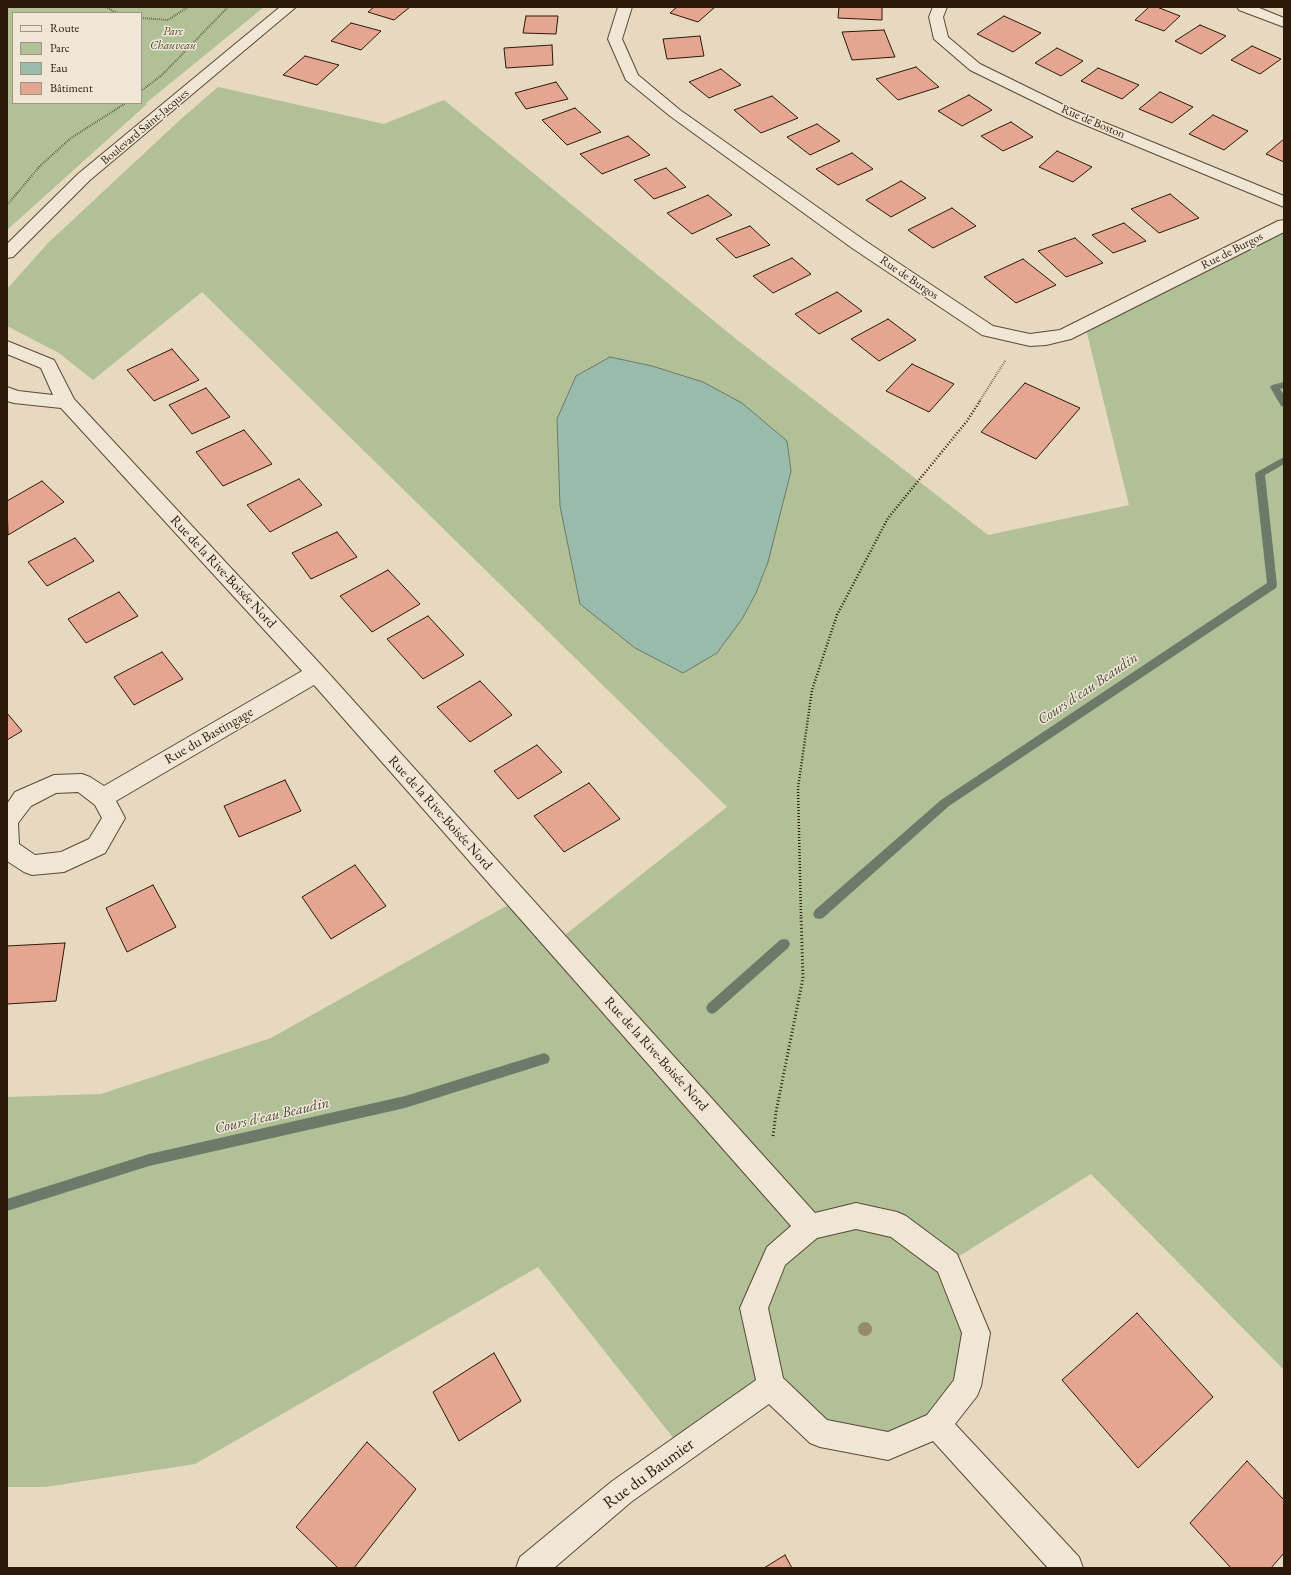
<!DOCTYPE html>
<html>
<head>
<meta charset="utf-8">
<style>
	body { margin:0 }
	#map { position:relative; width:1291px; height:1575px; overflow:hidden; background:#e7d8c0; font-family:"EB Garamond",serif }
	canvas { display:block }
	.frame { position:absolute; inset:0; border:8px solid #2c1907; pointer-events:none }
	.legend { position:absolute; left:12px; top:12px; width:130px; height:92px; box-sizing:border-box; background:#efe6d6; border:1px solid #a19483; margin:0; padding:5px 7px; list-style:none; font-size:12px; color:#2c1907 }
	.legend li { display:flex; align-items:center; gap:8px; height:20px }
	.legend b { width:20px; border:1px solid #a19483 }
</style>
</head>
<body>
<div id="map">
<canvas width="1291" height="1575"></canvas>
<div class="frame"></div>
<ul class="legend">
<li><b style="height:5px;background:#efe6d6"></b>Route</li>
<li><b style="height:11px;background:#b1c096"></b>Parc</li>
<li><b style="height:11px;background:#98bbac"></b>Eau</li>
<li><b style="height:11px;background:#e5a691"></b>Bâtiment</li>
</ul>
</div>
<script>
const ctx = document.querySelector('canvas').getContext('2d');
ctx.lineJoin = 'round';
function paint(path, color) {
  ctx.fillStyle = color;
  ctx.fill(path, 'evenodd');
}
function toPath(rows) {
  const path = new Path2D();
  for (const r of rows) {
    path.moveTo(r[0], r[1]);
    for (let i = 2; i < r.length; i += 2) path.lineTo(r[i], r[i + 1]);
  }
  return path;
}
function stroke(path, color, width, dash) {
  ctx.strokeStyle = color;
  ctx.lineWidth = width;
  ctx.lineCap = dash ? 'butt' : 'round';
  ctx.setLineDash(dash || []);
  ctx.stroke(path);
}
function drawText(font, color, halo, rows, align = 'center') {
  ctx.font = font + ' "EB Garamond",serif';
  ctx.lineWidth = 3;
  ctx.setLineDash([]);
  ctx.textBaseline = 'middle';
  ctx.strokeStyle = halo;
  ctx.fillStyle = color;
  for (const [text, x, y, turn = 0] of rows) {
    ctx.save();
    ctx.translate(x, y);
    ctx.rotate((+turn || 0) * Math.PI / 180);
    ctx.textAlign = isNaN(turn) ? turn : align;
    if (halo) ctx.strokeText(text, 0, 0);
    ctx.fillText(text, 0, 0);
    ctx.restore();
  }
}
const green = toPath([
	[7,7,264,7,146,103,147,104,7,230],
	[13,13,141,13,141,103,13,103],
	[218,87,384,124,444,100,736,339,988,535,1129,505,1085,325,1284,225,1284,1370,1091,1174,948,1263,976,1333,967,1386,888,1446,820,1433,771,1386,682,1449,538,1267,195,1464,45,1487,7,1487,7,1097,101,1094,271,1038,517,900,556,942,727,807,202,292,93,380,59,353,7,326,7,289,48,243,181,119]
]);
const water = toPath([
	[610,357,652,366,703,382,742,403,787,441,791,471,768,562,756,593,742,619,717,653,683,673,635,648,580,604,560,506,557,419,576,376,610,357]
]);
const stream = toPath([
	[1284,382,1284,388,1280,389,1284,395,1284,407,1281,406,1270,387,1272,385,1284,382],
	[1284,457,1284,464,1265,475,1277,585,1276,588,949,806,823,918,819,919,815,918,813,914,815,910,941,800,1267,583,1255,474,1257,472,1284,457],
	[784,939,788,940,790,944,788,948,716,1012,712,1014,708,1012,706,1008,708,1004,780,940,784,939],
	[544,1053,548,1055,550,1059,548,1063,405,1108,149,1166,7,1211,7,1199,149,1154,405,1096,544,1053]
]);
const building = toPath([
	[374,7,410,7,394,20,368,12,374,7],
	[677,7,715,7,698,22,670,13,677,7],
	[839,7,882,7,882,20,838,18,839,7],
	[1149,7,1157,7,1180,16,1164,31,1135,20,1149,7],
	[526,16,558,16,556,34,523,33,526,16],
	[1004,16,1041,33,1013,52,977,34,1004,16],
	[351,23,381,31,361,50,331,41,351,23],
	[1200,25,1226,36,1201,54,1175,41,1200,25],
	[884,30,895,57,852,60,842,32,884,30],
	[700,36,704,56,667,59,663,39,700,36],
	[552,45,553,65,506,68,504,48,552,45],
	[1252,46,1281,59,1260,74,1231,60,1252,46],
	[1057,48,1083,61,1061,76,1035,63,1057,48],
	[305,56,339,65,317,85,283,75,305,56],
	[916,67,939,87,898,100,876,79,916,67],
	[1098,68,1139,85,1122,99,1081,81,1098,68],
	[721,69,741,85,709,98,689,82,721,69],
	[556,82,568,99,526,109,515,93,556,82],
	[1160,92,1193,107,1172,123,1139,109,1160,92],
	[969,95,992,110,962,126,938,111,969,95],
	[772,96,798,118,761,133,734,110,772,96],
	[575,108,601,132,567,145,542,120,575,108],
	[1213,115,1248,131,1224,150,1189,134,1213,115],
	[1011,122,1033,137,1003,151,981,136,1011,122],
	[817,124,840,141,810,155,787,137,817,124],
	[628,136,650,155,602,174,580,154,628,136],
	[1284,139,1284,162,1266,154,1284,139],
	[1057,151,1092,167,1073,182,1039,167,1057,151],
	[852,153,873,169,838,185,816,169,852,153],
	[666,168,686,187,654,199,634,180,666,168],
	[901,181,926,198,891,217,866,200,901,181],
	[1170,194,1199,218,1159,233,1131,209,1170,194],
	[708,195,732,215,692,234,667,213,708,195],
	[952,208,976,226,933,248,908,230,952,208],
	[1124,223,1146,241,1113,253,1092,235,1124,223],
	[750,226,770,245,736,258,716,239,750,226],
	[1075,238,1103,263,1066,277,1038,251,1075,238],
	[792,258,811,274,773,293,753,276,792,258],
	[1023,259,1056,285,1016,303,984,277,1023,259],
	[837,292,862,311,819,334,795,314,837,292],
	[888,319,916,340,879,361,851,339,888,319],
	[172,349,199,380,154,401,127,370,172,349],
	[912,364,954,384,929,412,886,391,912,364],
	[1025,383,1080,408,1036,459,981,432,1025,383],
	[206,388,230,417,192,434,169,405,206,388],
	[244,430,272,464,223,486,196,452,244,430],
	[299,479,322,505,270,532,247,505,299,479],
	[42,481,64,502,8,535,7,501,42,481],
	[337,532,357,557,311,579,292,553,337,532],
	[75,538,94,561,47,586,28,562,75,538],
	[388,570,420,604,372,632,340,596,388,570],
	[119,592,138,616,86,643,68,619,119,592],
	[428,616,464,655,423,679,387,639,428,616],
	[162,652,183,679,134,705,114,677,162,652],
	[480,681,512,715,470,742,437,707,480,681],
	[7,713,22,731,7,740,7,713],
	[537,745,562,772,518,799,494,771,537,745],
	[285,780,301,811,239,837,224,806,285,780],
	[589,783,620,819,564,852,534,816,589,783],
	[355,865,386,906,331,939,302,897,355,865],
	[153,885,176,927,127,952,106,908,153,885],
	[65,943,56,1001,7,1004,7,946,65,943],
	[1137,1313,1213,1397,1138,1468,1062,1380,1137,1313],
	[494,1353,521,1401,459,1441,433,1392,494,1353],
	[367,1442,416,1489,354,1568,338,1568,296,1527,367,1442],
	[1247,1461,1284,1500,1284,1553,1271,1568,1231,1568,1190,1523,1247,1461],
	[785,1555,792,1568,764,1568,785,1555]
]);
const pathFar2 = toPath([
	[106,7,117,13],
	[141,18,168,20,188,7],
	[141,91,162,75,228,7],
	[7,205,40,166,71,138,126,103],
	[979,402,1005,361]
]);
const pathFar1 = toPath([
	[801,916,798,788,812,690,837,615,888,518,967,421,980,401]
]);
const path = toPath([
	[773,1136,776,1112,803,978,801,915]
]);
const minor = toPath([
	[280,7,296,7,90,180,13,257,7,258,7,244,78,174,280,7],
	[618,7,632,7,622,39,638,75,680,110,864,240,993,326,1030,334,1060,330,1278,221,1284,220,1284,232,1071,339,1046,345,1030,346,982,335,852,248,670,116,626,80,608,39,618,7],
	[933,7,947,7,943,17,948,37,980,64,1076,111,1284,196,1284,207,1066,117,970,70,934,39,929,17,933,7],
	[1237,7,1257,7,1284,18,1284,27,1239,10,1237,7],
	[7,341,54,360,74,399,323,667,815,1213,856,1203,897,1212,906,1216,957,1254,990,1333,981,1386,977,1396,955,1424,1079,1557,1083,1568,1048,1568,933,1441,888,1460,820,1447,810,1443,769,1404,631,1502,554,1568,516,1568,520,1557,611,1482,756,1380,740,1308,767,1247,791,1226,314,685,116,801,125,818,105,853,64,872,32,875,24,872,7,861,7,804,15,792,54,775,82,774,90,777,104,786,302,671,61,408,14,403,7,401,7,387,18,391,53,395,41,368,7,354,7,341],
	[78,792,95,805,102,818,89,839,61,852,35,855,19,844,18,823,31,806,56,793,78,792],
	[856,1229,891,1237,938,1272,962,1333,954,1380,927,1415,888,1432,827,1420,783,1378,768,1308,785,1265,817,1238,856,1229]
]);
const trees = [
	[865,1329]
];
const farParknames = [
	["Parc",173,32],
	["Chauveau",173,46]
];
const farStreetnames = [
	["Rue de Boston",1093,122,23],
	["Boulevard Saint-Jacques",145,127,-40],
	["Rue de Burgos",1232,251,-27],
	["Rue de Burgos",909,278,34]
];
const streetNames = [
	["Rue de la Rive-Boisée Nord",223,572,47],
	["Rue du Bastingage",209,736,-30],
	["Rue de la Rive-Boisée Nord",440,813,48],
	["Rue de la Rive-Boisée Nord",656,1054,48]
];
const waterNames = [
	["Cours d'eau Beaudin",1088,689,-34],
	["Cours d'eau Beaudin",272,1116,-13]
];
const nearStreetnames = [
	["Rue du Baumier",649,1474,-36]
];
paint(green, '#b1c096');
paint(water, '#98bbac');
stroke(water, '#6d7a6a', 1);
paint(stream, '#6d7a6a');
paint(building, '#e5a691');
stroke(building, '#2c1907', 1);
stroke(minor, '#5b4935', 2);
stroke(pathFar2, '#2c1907', 2, [0.5, 1.5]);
stroke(pathFar1, '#2c1907', 2.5, [1, 2]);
stroke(path, '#2c1907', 3, [1, 2.5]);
paint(minor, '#efe6d6');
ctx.fillStyle = '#968a72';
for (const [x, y] of trees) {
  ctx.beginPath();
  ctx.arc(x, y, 7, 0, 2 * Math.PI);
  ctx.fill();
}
drawText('italic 12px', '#544b32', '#efe6d6', farParknames);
drawText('12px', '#2c1907', '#efe6d6', farStreetnames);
drawText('14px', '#2c1907', '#efe6d6', streetNames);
drawText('italic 15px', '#4c4a39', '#efe6d6', waterNames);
drawText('17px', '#2c1907', '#efe6d6', nearStreetnames);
</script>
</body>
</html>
